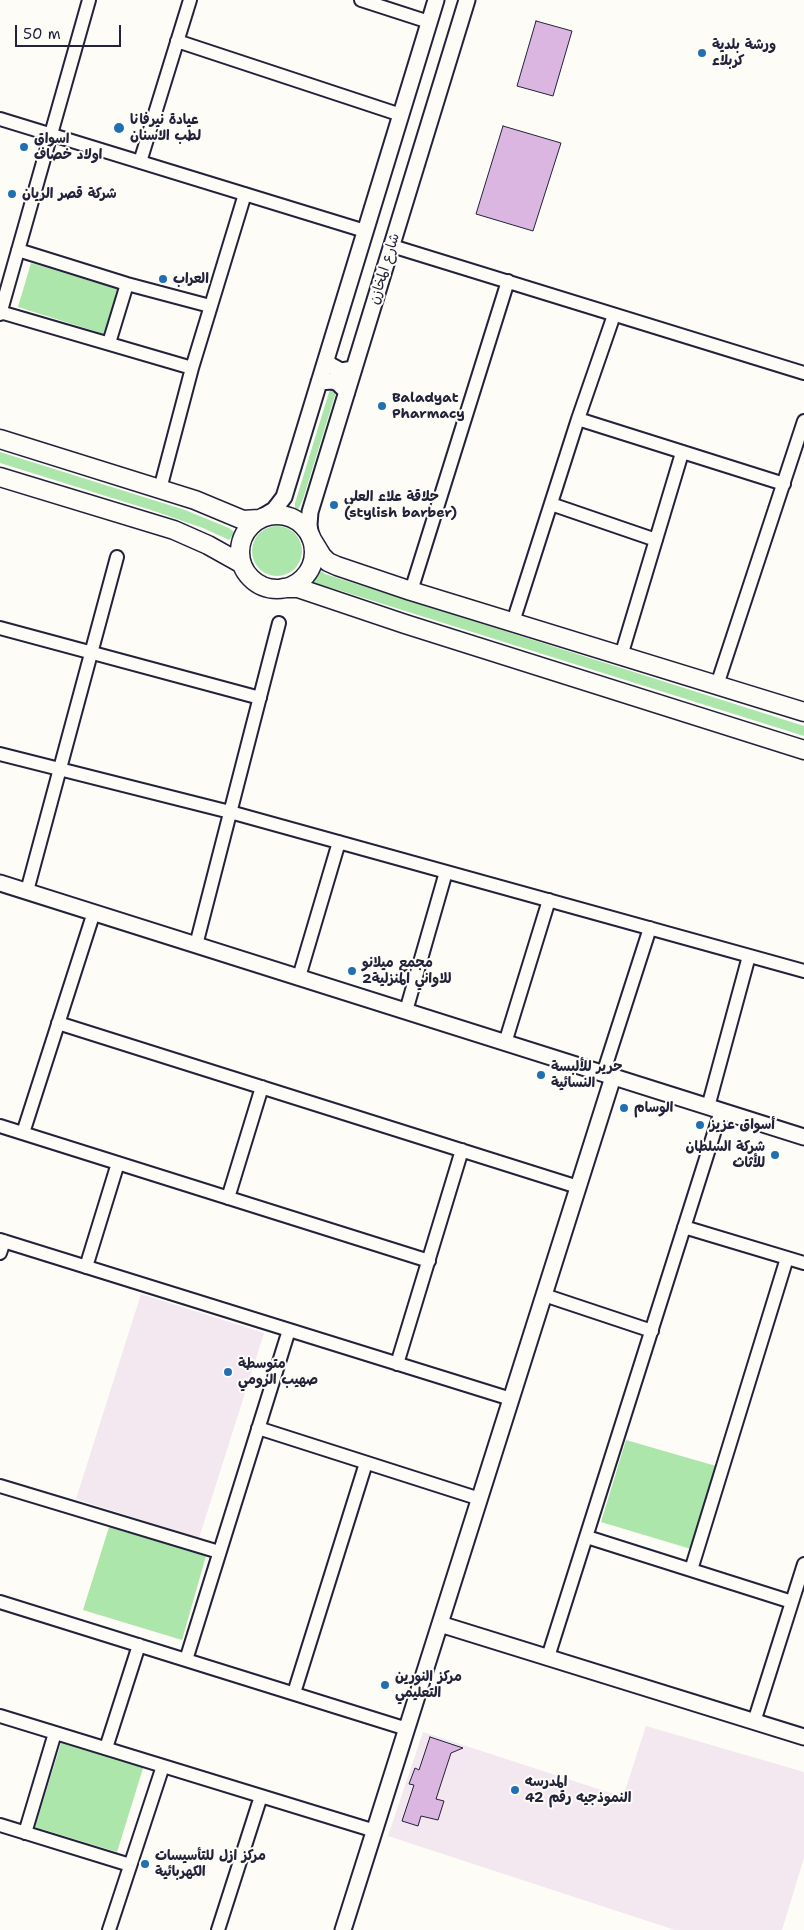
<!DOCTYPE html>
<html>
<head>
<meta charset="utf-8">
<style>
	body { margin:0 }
	#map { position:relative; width:804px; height:1930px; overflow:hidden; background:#fdfcf7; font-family:"Shantell Sans",sans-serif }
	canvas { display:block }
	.scale { position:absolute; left:15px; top:25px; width:106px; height:22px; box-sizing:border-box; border:2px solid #22223b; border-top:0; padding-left:6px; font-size:15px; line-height:18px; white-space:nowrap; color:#22223b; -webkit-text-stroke:4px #fdfcf7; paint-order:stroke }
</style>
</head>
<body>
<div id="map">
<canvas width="804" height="1930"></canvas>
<div class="scale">50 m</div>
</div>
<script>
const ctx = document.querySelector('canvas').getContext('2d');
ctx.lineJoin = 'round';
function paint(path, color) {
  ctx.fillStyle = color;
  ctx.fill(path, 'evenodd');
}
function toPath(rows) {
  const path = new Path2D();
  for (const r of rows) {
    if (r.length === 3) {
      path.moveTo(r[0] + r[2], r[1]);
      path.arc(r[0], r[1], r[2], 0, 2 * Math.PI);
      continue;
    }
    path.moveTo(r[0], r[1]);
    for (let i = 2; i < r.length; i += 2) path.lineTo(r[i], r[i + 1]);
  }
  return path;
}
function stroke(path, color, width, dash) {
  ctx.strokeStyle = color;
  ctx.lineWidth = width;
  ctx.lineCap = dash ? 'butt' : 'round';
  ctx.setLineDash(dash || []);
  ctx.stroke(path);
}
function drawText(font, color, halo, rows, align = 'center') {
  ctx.font = font + ' "Shantell Sans","Playpen Sans Arabic",sans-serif';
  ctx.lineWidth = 4;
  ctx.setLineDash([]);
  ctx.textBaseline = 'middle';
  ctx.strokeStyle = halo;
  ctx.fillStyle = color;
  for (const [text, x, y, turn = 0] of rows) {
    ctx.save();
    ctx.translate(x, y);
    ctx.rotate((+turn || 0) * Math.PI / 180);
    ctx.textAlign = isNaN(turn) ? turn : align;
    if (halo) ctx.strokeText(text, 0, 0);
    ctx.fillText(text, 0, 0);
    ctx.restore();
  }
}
const built = toPath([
	[141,1294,264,1333,199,1538,76,1499],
	[646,1726,804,1772,804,1858,782,1930,675,1930,388,1836,423,1732,623,1797]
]);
const green = toPath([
	[31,263,118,289,104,334,18,307],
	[333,386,337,387,336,392,303,499,298,510,295,508,295,503,330,389],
	[0,452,185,510,229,528,234,532,233,535,229,540,227,539,203,528,154,511,0,463],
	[277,551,25],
	[317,568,325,574,804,726,804,736,332,588,311,583,309,581],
	[626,1440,716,1466,691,1549,601,1522],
	[109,1527,206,1556,182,1640,83,1610],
	[62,1740,144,1765,117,1852,35,1827]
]);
const building = toPath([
	[536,21,572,31,553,96,517,86,536,21],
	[503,126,561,143,533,231,476,214,503,126],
	[430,1737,463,1748,451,1753,436,1799,444,1801,438,1820,421,1816,418,1826,402,1821,414,1785,409,1784,415,1768,419,1770,430,1737]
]);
const minor = toPath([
	[361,0,429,22],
	[177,41,401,115],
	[0,119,365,231],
	[140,162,190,0],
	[392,246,804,373],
	[18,250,127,284,210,306],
	[0,312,192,368],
	[0,314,89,0],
	[109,343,127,284],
	[578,419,784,484],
	[160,489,192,368,245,194],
	[551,504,656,540],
	[411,591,508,281],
	[513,622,578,419,614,315],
	[0,628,260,698],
	[621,656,682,453],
	[717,685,804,421],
	[0,754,230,812,804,971],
	[27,891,117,557],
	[196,945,279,623],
	[299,977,339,842],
	[406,1011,446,872],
	[58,1023,578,1187],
	[505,1043,549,900],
	[603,1074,650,928],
	[708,1107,749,956],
	[0,1126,429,1261],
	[23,1133,94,912],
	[228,1198,262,1087],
	[684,1227,804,1263],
	[0,1240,511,1399],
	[0,1253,4,1241],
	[86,1267,118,1163],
	[544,1295,652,1331],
	[397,1364,462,1150],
	[258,1428,480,1499],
	[0,1486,219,1552],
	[587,1537,792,1602],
	[691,1570,787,1258],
	[0,1602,407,1729],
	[548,1657,721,1111],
	[186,1660,289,1330],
	[294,1693,366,1463],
	[0,1716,375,1831],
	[754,1722,804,1564],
	[106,1748,139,1645],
	[0,1825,130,1865],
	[25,1833,55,1733],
	[109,1930,163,1766],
	[218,1930,261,1796]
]);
const tertiary = toPath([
	[326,360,330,365,341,371,354,369],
	[319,382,332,381,338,383,347,392],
	[259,519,274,510,284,497,436,0],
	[311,538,309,525,310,512,467,0],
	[0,883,804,1137],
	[440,1624,804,1737],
	[343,1930,613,1077]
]);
const secondary = toPath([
	[0,439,195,500,243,520,259,519],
	[0,477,174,530,208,545,242,564],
	[277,552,37],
	[311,538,322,556,328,562,337,566,411,591,804,712],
	[283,588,298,588,405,624,804,750]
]);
const markers = [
	[702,53,5,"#1f6fb2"],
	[119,128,6,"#1f6fb2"],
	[24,147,5,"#1f6fb2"],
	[12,194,5,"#1f6fb2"],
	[163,279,5,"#1f6fb2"],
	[382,406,5,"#1f6fb2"],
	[334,505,5,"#1f6fb2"],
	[352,971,5,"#1f6fb2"],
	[541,1075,5,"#1f6fb2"],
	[624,1108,5,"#1f6fb2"],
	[700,1125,5,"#1f6fb2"],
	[775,1155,5,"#1f6fb2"],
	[228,1372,5,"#1f6fb2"],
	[385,1685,5,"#1f6fb2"],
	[515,1790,5,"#1f6fb2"],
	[145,1864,5,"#1f6fb2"]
];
const poiNames = [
	["ورشة بلدية",712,45],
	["كربلاء",712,61],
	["عيادة نيرفانا",130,120],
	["لطب الاسنان",130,136],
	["اسواق",34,139],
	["اولاد خصاف",34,155],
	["شركة قصر الريان",22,194],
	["العراب",173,279],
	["Baladyat",392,398],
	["Pharmacy",392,414],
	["حلاقة علاء العلي",344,497],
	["(stylish barber)",344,513],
	["مجمع ميلانو",362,963],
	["للاواني المنزلية2",362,979],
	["حرير للألبسة",551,1067],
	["النسائية",551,1083],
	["الوسام",634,1108],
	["أسواق عزيز",710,1125],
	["شركة السلطان",765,1147,"right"],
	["للأثاث",765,1163,"right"],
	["متوسطة",238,1364],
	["صهيب الرومي",238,1380],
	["مركز النورين",395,1677],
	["التعليمي",395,1693],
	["المدرسه",525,1782],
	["النموذجيه رقم 42",525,1798],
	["مركز ازل للتأسيسات",155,1856],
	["الكهربائية",155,1872]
];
const streetNames = [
	["شارع المخازن",385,269,-73]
];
paint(built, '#f3e7f0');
paint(green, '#ace6aa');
paint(building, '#dbb6e0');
stroke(building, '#22223b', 1);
stroke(minor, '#22223b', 16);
stroke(tertiary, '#22223b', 19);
stroke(secondary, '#22223b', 21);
stroke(minor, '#fdfcf7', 12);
stroke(tertiary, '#fdfcf7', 15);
stroke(secondary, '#fdfcf7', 18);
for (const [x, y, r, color] of markers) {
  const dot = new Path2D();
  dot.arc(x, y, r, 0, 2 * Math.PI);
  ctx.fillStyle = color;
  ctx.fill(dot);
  stroke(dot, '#fdfcf7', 2);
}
drawText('bold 14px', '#22223b', '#fdfcf7', poiNames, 'left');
drawText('14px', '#22223b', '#fdfcf7', streetNames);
</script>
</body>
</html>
